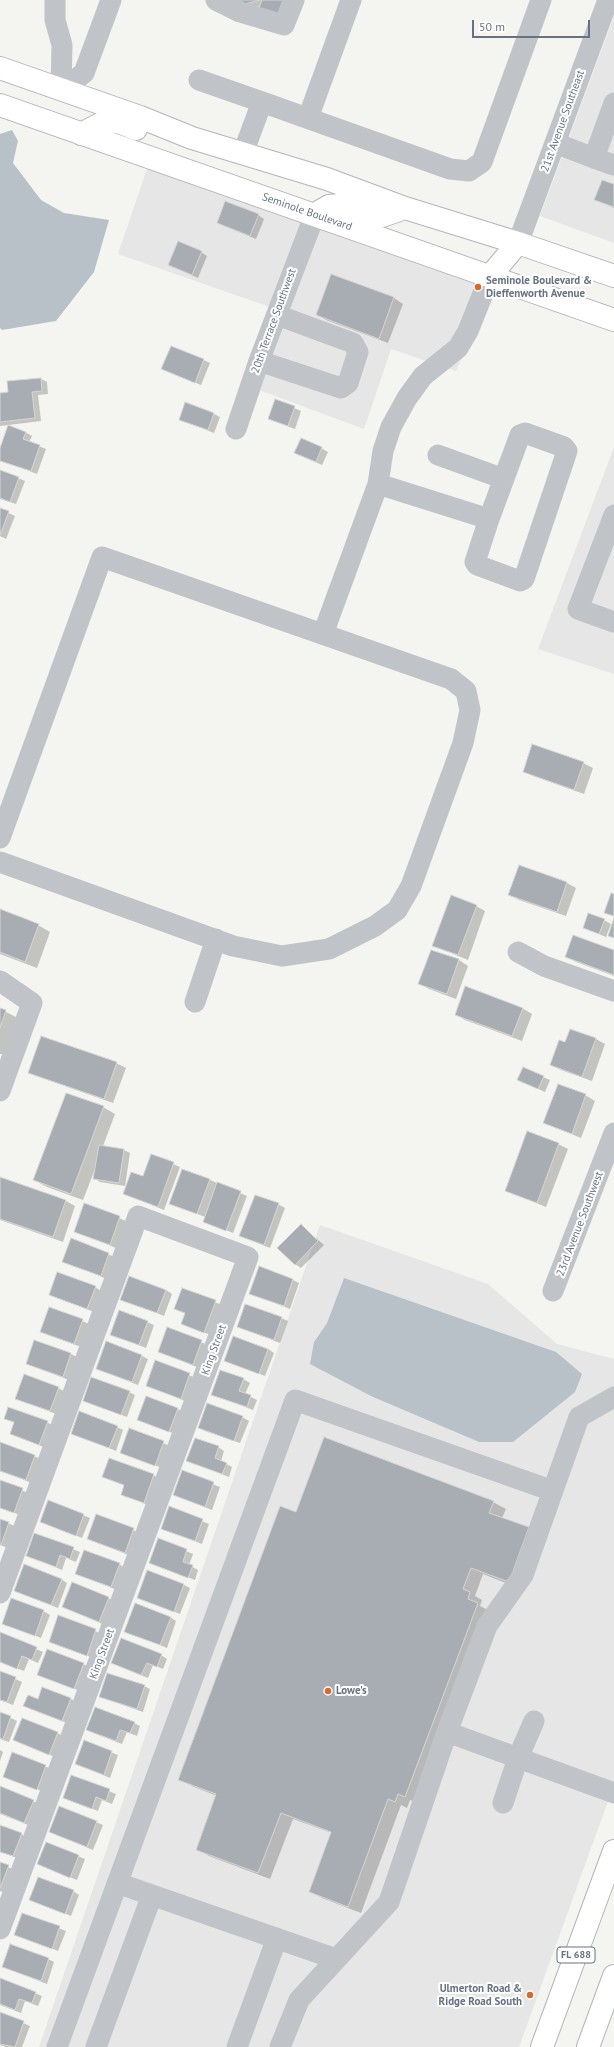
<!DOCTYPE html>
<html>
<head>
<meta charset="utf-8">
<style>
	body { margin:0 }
	#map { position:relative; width:614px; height:2047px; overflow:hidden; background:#f4f5f1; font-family:"PT Sans",sans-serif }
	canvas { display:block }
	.scale { position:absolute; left:472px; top:20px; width:118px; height:18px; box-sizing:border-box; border:2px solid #667281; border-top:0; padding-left:5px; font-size:12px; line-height:14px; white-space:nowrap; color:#667281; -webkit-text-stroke:3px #fff; paint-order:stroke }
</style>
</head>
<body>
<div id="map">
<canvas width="614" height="2047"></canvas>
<div class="scale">50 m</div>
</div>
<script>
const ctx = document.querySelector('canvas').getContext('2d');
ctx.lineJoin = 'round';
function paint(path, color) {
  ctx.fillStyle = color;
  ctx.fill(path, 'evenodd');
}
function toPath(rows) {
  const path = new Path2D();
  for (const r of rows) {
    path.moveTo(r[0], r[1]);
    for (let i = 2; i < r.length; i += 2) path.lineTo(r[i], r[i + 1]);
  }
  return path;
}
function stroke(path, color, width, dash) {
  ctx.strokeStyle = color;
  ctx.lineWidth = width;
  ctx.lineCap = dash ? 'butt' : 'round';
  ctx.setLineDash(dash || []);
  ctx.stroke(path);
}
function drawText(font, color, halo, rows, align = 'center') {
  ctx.font = font + ' "PT Sans",sans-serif';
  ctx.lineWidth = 4;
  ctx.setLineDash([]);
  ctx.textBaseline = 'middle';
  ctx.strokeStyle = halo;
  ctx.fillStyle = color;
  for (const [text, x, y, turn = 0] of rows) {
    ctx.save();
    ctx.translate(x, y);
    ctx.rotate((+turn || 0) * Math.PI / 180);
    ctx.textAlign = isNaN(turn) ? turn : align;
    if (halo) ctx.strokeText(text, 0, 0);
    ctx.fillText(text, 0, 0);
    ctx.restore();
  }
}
const built = toPath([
	[614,16,614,243,540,216],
	[148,166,302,221,270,307,118,254],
	[319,227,494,289,456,371,391,349,364,429,259,390],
	[614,447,614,674,538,649],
	[320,1225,488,1284,557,1344,614,1359,614,1785,519,2047,39,2047],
	[344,1278,513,1442,479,1442,373,1397,314,1342,327,1323]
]);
const water = toPath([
	[12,130,18,141,13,163,41,200,64,213,109,220,94,272,56,321,2,330,0,328,0,134],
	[344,1278,556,1352,582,1374,575,1392,513,1442,479,1442,373,1397,310,1364,314,1342,327,1323]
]);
const shadow = toPath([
	[232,0,290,0,240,10],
	[614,185,614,208,596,200],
	[258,215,264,219,256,239,224,226],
	[201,252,207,256,198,278,169,265],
	[331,275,394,298,403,304,388,343,326,320,317,314],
	[204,360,210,363,201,385,163,369],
	[41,379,47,382,48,394,38,395,41,421,0,426,0,394,9,393],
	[276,400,301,411,295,429,276,422],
	[214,414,220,417,214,433,180,420],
	[25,432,32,436,29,442,46,449,37,474,0,460,0,451],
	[321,448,328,452,322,465,295,453],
	[0,471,25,481,16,504,0,499],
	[0,509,15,516,6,539,0,536],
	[583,763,593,768,584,794,533,776,524,771],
	[519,866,567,883,576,888,566,916,519,900,510,895],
	[476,906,485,911,468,960,434,946],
	[0,910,38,925,50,932,37,968,0,954],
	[604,920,611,924,606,937,584,928],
	[431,951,459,960,468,966,456,999,429,989,420,984],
	[614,951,614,976,576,962,566,956],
	[522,1008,532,1014,522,1041,465,1020,456,1015],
	[0,1009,18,1018,6,1055,0,1054],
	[570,1030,596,1039,605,1044,592,1081,561,1070,551,1065,566,1043],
	[116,1063,126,1068,113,1103,39,1077,30,1072],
	[523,1068,550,1080,545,1092,518,1080],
	[585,1095,595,1101,581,1138,545,1123],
	[103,1107,115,1114,103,1146,124,1150,130,1153,125,1186,100,1182,94,1178,95,1169,83,1200,47,1187,34,1180],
	[558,1144,568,1149,546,1207,507,1191],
	[152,1155,180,1167,164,1210,124,1194,143,1177],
	[0,1178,66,1201,75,1206,63,1242,0,1220],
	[210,1180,247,1196,233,1233,204,1221,205,1217,171,1204],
	[85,1204,126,1221,116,1248,75,1231],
	[278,1204,285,1208,270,1248,240,1236],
	[301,1225,324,1245,301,1268,295,1264],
	[71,1240,115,1257,107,1279,63,1261],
	[293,1280,299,1283,290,1309,250,1293],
	[95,1287,101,1291,94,1312,50,1295],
	[182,1289,222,1305,211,1335,189,1327,186,1314,175,1309],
	[166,1290,172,1294,164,1316,121,1299],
	[50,1308,89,1324,81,1347,48,1335],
	[120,1311,154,1325,146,1348,111,1334],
	[281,1318,288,1321,280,1343,238,1327],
	[168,1329,208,1345,199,1368,160,1352],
	[268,1349,274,1353,265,1376,225,1360],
	[71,1354,77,1357,69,1380,27,1364],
	[142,1356,148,1359,138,1385,97,1369],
	[156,1362,196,1378,187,1402,147,1385],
	[243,1379,250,1383,245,1394,257,1400,253,1410,212,1394],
	[58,1388,64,1391,56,1414,17,1399],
	[129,1392,135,1395,127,1417,84,1400],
	[177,1409,184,1412,175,1434,139,1420],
	[242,1417,249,1421,240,1443,205,1431],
	[5,1419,47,1422,53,1426,46,1448,11,1434,15,1423],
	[117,1427,123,1430,116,1451,72,1433],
	[129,1429,170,1446,162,1468,121,1452],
	[0,1443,41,1459,32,1483,0,1471],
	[218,1447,224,1451,221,1461,232,1467,229,1477,188,1461],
	[182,1472,220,1487,212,1510,174,1495],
	[153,1475,160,1479,150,1506,122,1494,125,1486,103,1477],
	[0,1481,28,1493,20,1515,0,1508],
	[49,1501,90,1518,82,1538,41,1522],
	[493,1502,506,1509,502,1518,529,1528,521,1589,483,1574,475,1596,482,1600,480,1606,490,1611,418,1803,410,1800,407,1808,401,1805,361,1913,322,1898,310,1891,332,1833,293,1819,270,1879,209,1856,197,1849,217,1796,192,1786,179,1779,297,1513],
	[170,1508,209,1524,202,1544,162,1528],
	[97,1515,140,1533,131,1556,88,1539],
	[0,1520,15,1526,8,1548,0,1545],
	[35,1534,80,1552,76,1562,66,1558,62,1570,27,1555],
	[158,1540,193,1554,189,1565,198,1570,195,1580,150,1563],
	[119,1564,125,1568,117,1590,76,1574],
	[61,1579,67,1583,58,1608,15,1591],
	[73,1583,115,1601,105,1625,63,1607],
	[184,1585,190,1588,180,1614,138,1598],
	[43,1611,50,1615,41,1638,3,1623],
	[59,1616,102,1634,93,1658,50,1641],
	[170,1617,176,1621,167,1648,126,1631],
	[0,1634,43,1652,38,1663,29,1659,24,1671,0,1662],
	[161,1655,167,1659,163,1669,153,1665,148,1678,118,1666],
	[83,1664,89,1667,80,1691,39,1675],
	[0,1672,22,1682,13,1705,0,1700],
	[144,1686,150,1689,143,1712,100,1697],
	[71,1699,77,1702,69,1724,25,1706],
	[0,1713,17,1721,9,1742,0,1739],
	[23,1719,64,1736,55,1757,14,1740],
	[134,1723,140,1726,137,1736,127,1732,122,1744,93,1733],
	[85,1742,118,1755,110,1778,77,1764],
	[0,1750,3,1752,0,1761],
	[12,1754,52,1769,44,1792,4,1776],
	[72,1776,116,1794,112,1804,102,1800,98,1811,64,1798],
	[0,1787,39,1804,31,1826,0,1814],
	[60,1807,103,1825,93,1850,56,1835],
	[0,1826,28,1837,20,1859,0,1852],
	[47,1843,85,1859,77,1880,38,1864],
	[0,1863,14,1870,5,1893,0,1891],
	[73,1891,79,1895,71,1916,30,1900],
	[22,1914,66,1931,58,1951,15,1934],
	[48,1959,54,1962,47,1984,3,1967],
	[0,1979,42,1996,38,2006,25,2001,21,2013,0,2005],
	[0,2013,30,2026,22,2047,6,2047,0,2045]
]);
const building = toPath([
	[231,0,260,0,233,7,231,0],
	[262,0,283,0,278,14,259,8,262,0],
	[602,180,614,184,614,207,594,200,602,180],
	[225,201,259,214,250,236,217,223,225,201],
	[178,241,202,251,192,275,168,265,178,241],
	[331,274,394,297,379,339,316,315,331,274],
	[171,346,204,359,195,383,161,369,171,346],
	[41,378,42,391,32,392,35,418,0,422,0,393,8,392,7,381,41,378],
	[275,399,295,406,288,426,268,419,275,399],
	[185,402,214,413,208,430,179,420,185,402],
	[8,425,26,432,23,439,40,445,31,471,0,461,0,448,8,425],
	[301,438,322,447,316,462,294,453,301,438],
	[0,470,19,477,10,502,0,498,0,470],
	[0,508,9,511,0,535,0,508],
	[532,744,584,762,574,790,523,772,532,744],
	[519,865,567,882,557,912,508,895,519,865],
	[611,893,614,894,614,916,604,913,611,893],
	[451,895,477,905,458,955,432,946,451,895],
	[0,909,39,924,25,962,0,952,0,909],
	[588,913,605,919,599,934,583,928,588,913],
	[614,918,614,938,608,936,614,918],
	[573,935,614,950,614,975,565,957,573,935],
	[431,950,459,959,447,994,418,984,431,950],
	[465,986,523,1008,512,1036,455,1015,465,986],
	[0,1008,6,1010,0,1028,0,1008],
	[570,1029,596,1038,582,1077,550,1065,559,1040,565,1042,570,1029],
	[41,1036,117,1062,104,1099,28,1073,41,1036],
	[523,1067,544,1076,538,1089,517,1080,523,1067],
	[558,1084,586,1094,572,1134,543,1123,558,1084],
	[66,1093,104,1106,71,1194,33,1180,66,1093],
	[527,1131,559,1143,537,1203,505,1191,527,1131],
	[99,1145,124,1149,119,1183,93,1179,99,1145],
	[151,1154,174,1162,158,1207,123,1194,131,1172,143,1176,151,1154],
	[182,1169,210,1179,197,1214,169,1204,182,1169],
	[0,1177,66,1200,53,1237,0,1219,0,1177],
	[217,1182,241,1191,226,1231,203,1222,217,1182],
	[255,1195,279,1203,264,1245,239,1236,255,1195],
	[84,1203,120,1216,110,1245,74,1232,84,1203],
	[301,1224,318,1241,295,1265,277,1248,301,1224],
	[71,1238,109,1253,101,1276,62,1262,71,1238],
	[259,1266,293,1279,284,1306,249,1294,259,1266],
	[57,1272,96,1286,87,1309,49,1295,57,1272],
	[129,1276,166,1290,157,1313,120,1300,129,1276],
	[182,1288,216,1300,204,1333,181,1324,185,1313,174,1309,182,1288],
	[245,1304,282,1317,274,1340,237,1327,245,1304],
	[49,1307,83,1319,74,1344,40,1332,49,1307],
	[119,1310,148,1321,139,1345,110,1335,119,1310],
	[167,1327,202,1340,193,1365,158,1352,167,1327],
	[233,1336,268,1349,259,1374,224,1361,233,1336],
	[34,1340,71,1353,63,1377,26,1364,34,1340],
	[106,1341,142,1355,132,1382,96,1369,106,1341],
	[155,1360,190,1373,181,1399,146,1386,155,1360],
	[220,1370,244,1378,239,1391,251,1395,247,1407,211,1395,220,1370],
	[24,1374,59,1387,50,1411,15,1399,24,1374],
	[91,1377,130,1391,121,1415,83,1401,91,1377],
	[146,1396,178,1408,169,1432,137,1420,146,1396],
	[207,1403,243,1416,234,1441,198,1428,207,1403],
	[8,1407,48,1421,39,1445,10,1434,14,1422,4,1419,8,1407],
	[79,1411,118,1426,109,1448,71,1434,79,1411],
	[129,1428,164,1441,155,1466,120,1453,129,1428],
	[324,1437,494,1501,489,1513,529,1527,509,1582,471,1568,463,1589,470,1592,468,1599,478,1603,405,1797,398,1794,395,1802,388,1799,348,1907,309,1892,331,1832,281,1813,258,1873,196,1850,216,1794,178,1780,280,1506,296,1512,324,1437],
	[195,1438,219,1446,215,1458,227,1463,222,1474,186,1461,195,1438],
	[0,1442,35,1455,26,1480,0,1471,0,1442],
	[109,1458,154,1474,144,1503,121,1495,124,1485,102,1477,109,1458],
	[182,1470,214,1482,205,1507,173,1495,182,1470],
	[0,1480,23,1488,14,1513,0,1508,0,1480],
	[48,1500,84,1514,76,1536,40,1522,48,1500],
	[169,1506,203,1519,195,1541,161,1529,169,1506],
	[96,1514,134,1528,125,1553,87,1539,96,1514],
	[0,1519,9,1522,1,1545,0,1545,0,1519],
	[34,1533,74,1547,70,1559,60,1555,56,1567,26,1556,34,1533],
	[158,1538,187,1549,183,1562,193,1565,188,1578,149,1563,158,1538],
	[84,1550,120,1563,111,1587,75,1574,84,1550],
	[24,1564,62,1579,51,1605,14,1591,24,1564],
	[147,1570,184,1584,174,1612,137,1598,147,1570],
	[72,1582,109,1597,99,1622,62,1607,72,1582],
	[11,1598,44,1610,35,1636,2,1624,11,1598],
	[135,1603,171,1617,160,1645,124,1632,135,1603],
	[58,1615,96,1629,87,1656,49,1642,58,1615],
	[0,1632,37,1647,32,1660,22,1656,17,1669,0,1662,0,1632],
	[121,1638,162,1654,157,1667,147,1663,141,1675,111,1663,121,1638],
	[47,1649,84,1663,74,1689,37,1675,47,1649],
	[0,1671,16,1677,7,1702,0,1700,0,1671],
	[107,1673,145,1685,137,1709,99,1697,107,1673],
	[42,1687,71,1698,62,1721,23,1706,28,1695,38,1699,42,1687],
	[95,1707,135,1722,130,1733,120,1730,116,1741,86,1730,95,1707],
	[0,1712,11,1716,3,1739,0,1738,0,1712],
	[22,1718,58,1732,49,1755,13,1740,22,1718],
	[84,1740,112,1751,104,1775,75,1764,84,1740],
	[12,1752,46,1765,37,1790,3,1777,12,1752],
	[71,1775,110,1789,106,1801,96,1797,92,1809,63,1798,71,1775],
	[0,1786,34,1800,24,1823,0,1813,0,1786],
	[59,1806,97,1821,87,1847,49,1832,59,1806],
	[0,1825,22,1833,13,1856,0,1852,0,1825],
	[46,1842,79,1855,70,1878,37,1864,46,1842],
	[0,1862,9,1865,0,1888,0,1862],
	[38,1877,74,1890,65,1914,29,1900,38,1877],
	[22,1913,60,1926,52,1949,14,1935,22,1913],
	[10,1944,49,1958,41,1981,2,1967,10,1944],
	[0,1978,36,1992,32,2003,19,1999,15,2010,0,2004,0,1978],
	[0,2012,24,2021,15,2047,0,2044,0,2012]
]);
const minor = toPath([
	[55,0,55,20,62,45,61,90],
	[216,0,240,12,284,25,294,0],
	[199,80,262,102],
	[61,90,84,73,111,0],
	[308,118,351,0],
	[555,143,594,158,614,103],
	[243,153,262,102,450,169,469,171,482,162,541,0],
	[594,158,614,165],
	[518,243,608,0],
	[259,361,341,388,348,383,358,352,353,343,277,315],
	[236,429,259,361,315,214],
	[438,455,504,479],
	[378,484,489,519,475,562,477,565,520,581,524,579,567,451,564,447,525,433,520,435,489,519],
	[614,515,578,609,614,622],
	[323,634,378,484,383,451,391,427,407,398,423,376,458,348,468,331,490,276],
	[0,838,102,557,451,679,466,691,470,710,463,743,411,886,397,910,375,926,329,949,282,956,233,946,0,862],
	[518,952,544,966,614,991],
	[0,981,32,1003,0,1091],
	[195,1002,216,939],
	[553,1291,614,1133],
	[0,1593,138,1216,248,1257,0,1929],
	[447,1732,614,1793],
	[503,1803,518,1758,534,1721],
	[117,1883,336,1959],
	[57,2047,295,1400,553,1491],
	[96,2047,152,1895],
	[237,2047,277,1938],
	[280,2047,299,2000,389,1902,447,1732,487,1626,523,1575,579,1417,614,1397]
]);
const major = toPath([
	[0,68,140,117,192,138,327,179,405,208,518,243,614,276],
	[0,105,614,320],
	[81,134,100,124,108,122,118,122,136,129],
	[315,214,329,206,340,205,353,206,382,216,405,208],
	[490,276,518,243],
	[542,2047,614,1851],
	[588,2047,614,1976]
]);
const markers = [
	[478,287,4,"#d76a2f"],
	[328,1691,4,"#d76a2f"],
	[530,1995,4,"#d76a2f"]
];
const shields = [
	[576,1955,38]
];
const shieldNames = [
	["FL 688",576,1955]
];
const streetNames = [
	["21st Avenue Southeast",563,121,-70],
	["Seminole Boulevard",307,212,19],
	["20th Terrace Southwest",274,321,-70],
	["23rd Avenue Southwest",580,1224,-69],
	["King Street",214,1350,-70],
	["King Street",102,1654,-70]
];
const poiNames = [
	["Seminole Boulevard &",486,281],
	["Dieffenworth Avenue",486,294],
	["Lowe's",336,1691],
	["Ulmerton Road &",522,1989,"right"],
	["Ridge Road South",522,2002,"right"]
];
paint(built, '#e5e6e5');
paint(water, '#b8c1c7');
paint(shadow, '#0003');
paint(building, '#a7adb3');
stroke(building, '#d6d6d4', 1);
stroke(major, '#b2b5b9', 24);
stroke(minor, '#c0c3c7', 21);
stroke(major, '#fff', 22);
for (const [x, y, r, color] of markers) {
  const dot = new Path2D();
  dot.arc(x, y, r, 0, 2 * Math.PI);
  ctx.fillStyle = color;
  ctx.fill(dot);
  stroke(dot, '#fff', 1.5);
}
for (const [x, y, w] of shields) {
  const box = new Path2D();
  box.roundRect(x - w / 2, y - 8, w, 16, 3);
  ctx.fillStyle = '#fff';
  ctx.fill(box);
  stroke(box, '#667281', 1);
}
drawText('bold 10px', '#667281', null, shieldNames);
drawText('11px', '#667281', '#fff', streetNames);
drawText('bold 11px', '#667281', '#fff', poiNames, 'left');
</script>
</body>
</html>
